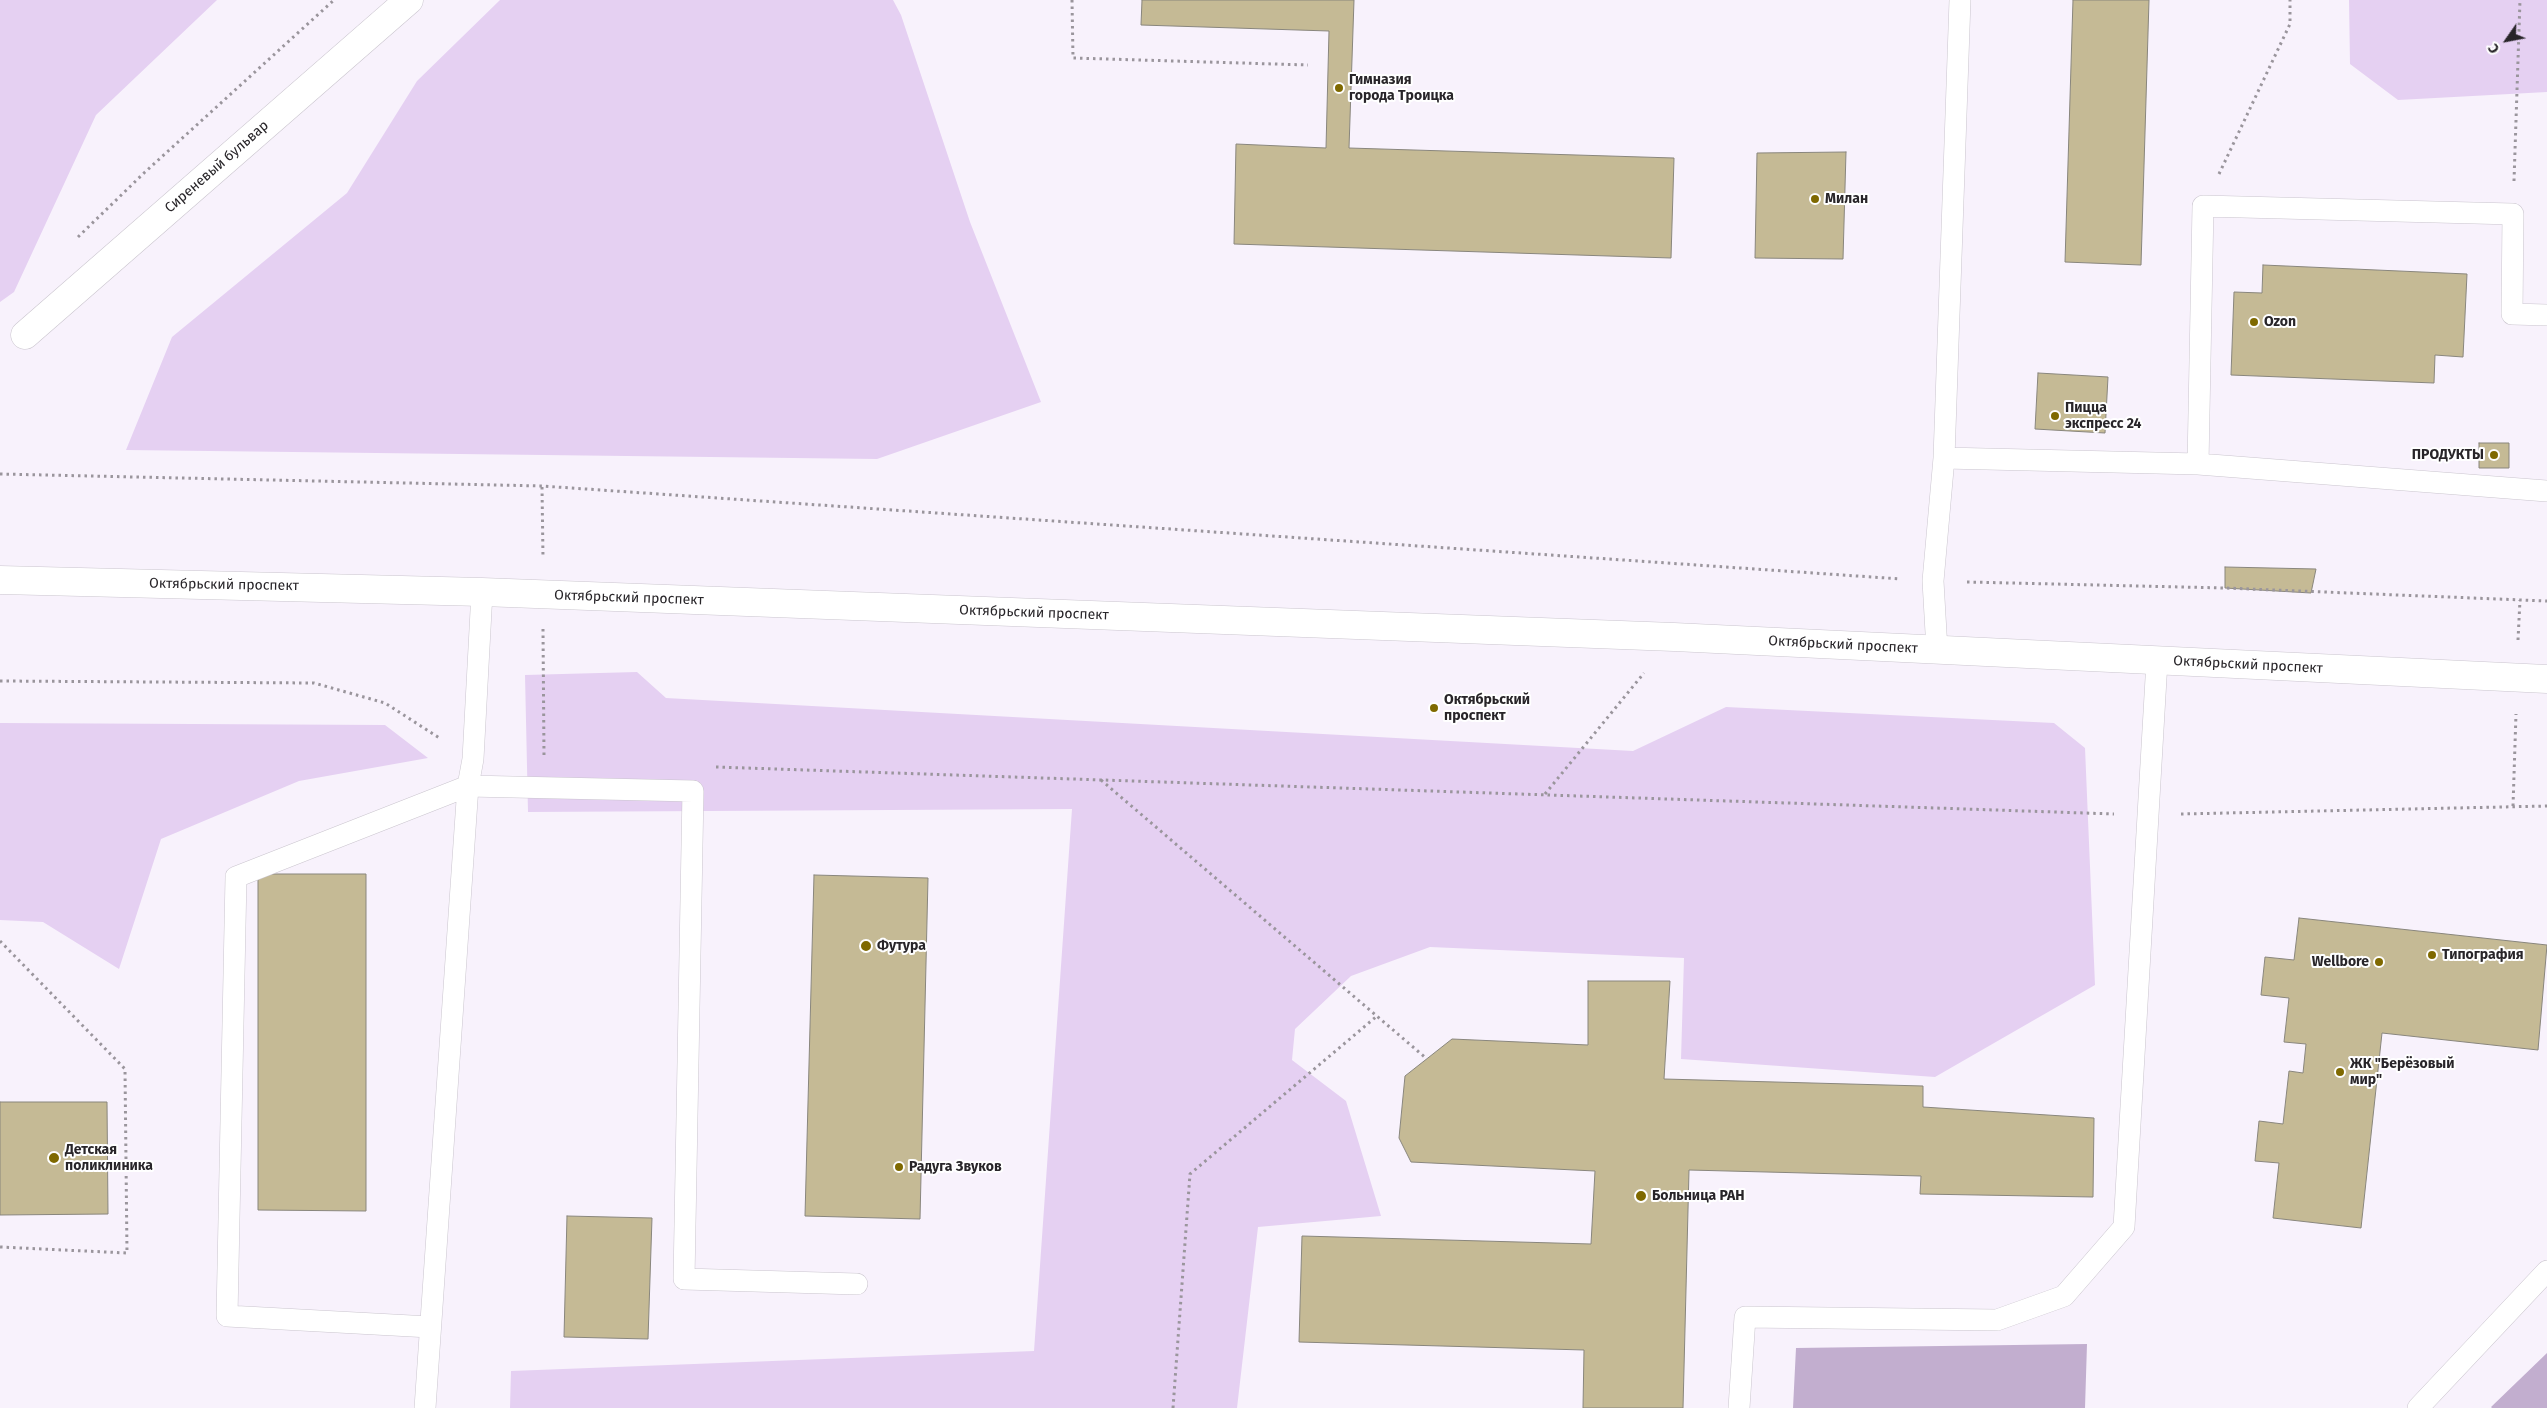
<!DOCTYPE html>
<html>
<head>
<meta charset="utf-8">
<style>
	body { margin:0 }
	#map { position:relative; width:2547px; height:1408px; overflow:hidden; background:#f8f2fc; font-family:"Fira Sans",sans-serif }
	canvas { display:block }
	.north { position:absolute; left:2482px; top:15px; width:50px; height:50px; -webkit-text-stroke:4px #fff; paint-order:stroke; rotate:237deg; font-size:14px; font-weight:700; line-height:20px; text-align:center; color:#282529 }
	.north::after { content:''; display:block; margin:auto; width:18px; height:22px; background:#282529; clip-path:polygon(50% 0,100% 100%,50% 72%,0 100%) }
</style>
</head>
<body>
<div id="map">
<canvas width="2547" height="1408"></canvas>
<div class="north">С</div>
</div>
<script>
const ctx = document.querySelector('canvas').getContext('2d');
ctx.lineJoin = 'round';
function paint(path, color) {
  ctx.fillStyle = color;
  ctx.fill(path, 'evenodd');
}
function toPath(rows) {
  const path = new Path2D();
  for (const r of rows) {
    path.moveTo(r[0], r[1]);
    for (let i = 2; i < r.length; i += 2) path.lineTo(r[i], r[i + 1]);
  }
  return path;
}
function stroke(path, color, width, dash) {
  ctx.strokeStyle = color;
  ctx.lineWidth = width;
  ctx.lineCap = dash ? 'butt' : 'round';
  ctx.setLineDash(dash || []);
  ctx.stroke(path);
}
function drawText(font, color, halo, rows, align = 'center') {
  ctx.font = font + ' "Fira Sans",sans-serif';
  ctx.lineWidth = 4;
  ctx.setLineDash([]);
  ctx.textBaseline = 'middle';
  ctx.strokeStyle = halo;
  ctx.fillStyle = color;
  for (const [text, x, y, turn = 0] of rows) {
    ctx.save();
    ctx.translate(x, y);
    ctx.rotate((+turn || 0) * Math.PI / 180);
    ctx.textAlign = isNaN(turn) ? turn : align;
    if (halo) ctx.strokeText(text, 0, 0);
    ctx.fillText(text, 0, 0);
    ctx.restore();
  }
}
const green = toPath([
	[0,0,217,0,96,115,14,292,0,302],
	[500,0,893,0,901,15,970,222,1041,402,877,459,126,450,172,337,347,193,417,81],
	[2349,0,2547,0,2547,92,2398,100,2350,64],
	[637,672,666,698,1633,751,1726,707,2054,723,2085,748,2095,985,1935,1077,1681,1059,1684,958,1430,947,1351,976,1295,1029,1292,1060,1346,1101,1381,1216,1258,1227,1237,1408,510,1408,511,1371,1034,1351,1072,809,528,812,525,675],
	[0,723,385,725,428,758,299,781,161,839,119,969,43,922,0,920]
]);
const forest = toPath([
	[2087,1344,2085,1408,1793,1408,1796,1348],
	[2547,1353,2547,1408,2492,1408,2491,1407]
]);
const building = toPath([
	[1142,0,1354,0,1349,148,1674,158,1671,258,1234,244,1236,144,1326,148,1329,31,1141,25,1142,0],
	[2073,0,2149,0,2141,265,2065,262,2073,0],
	[1846,152,1843,259,1755,258,1757,153,1846,152],
	[2263,265,2467,274,2463,357,2435,355,2434,383,2231,375,2234,292,2262,293,2263,265],
	[2038,373,2108,377,2105,433,2035,429,2038,373],
	[2479,443,2509,443,2509,468,2479,468,2479,443],
	[2225,567,2316,569,2311,593,2225,588,2225,567],
	[258,874,366,874,366,1211,258,1210,258,874],
	[814,875,928,878,920,1219,805,1216,814,875],
	[2299,918,2547,945,2538,1050,2382,1033,2361,1228,2273,1218,2279,1163,2255,1161,2259,1121,2283,1124,2289,1071,2303,1073,2306,1044,2284,1042,2289,998,2261,995,2265,957,2294,960,2299,918],
	[1588,981,1670,981,1664,1079,1923,1086,1923,1107,2094,1118,2093,1197,1920,1194,1921,1176,1689,1170,1683,1408,1583,1408,1584,1350,1299,1342,1302,1236,1591,1244,1595,1171,1411,1162,1399,1138,1405,1076,1452,1039,1588,1045,1588,981],
	[0,1102,107,1102,108,1214,0,1215,0,1102],
	[567,1216,652,1218,648,1339,564,1337,567,1216]
]);
const path = toPath([
	[1072,0,1073,58,1308,65],
	[2219,174,2290,24,2290,0],
	[2514,181,2520,0],
	[78,237,144,173,334,0],
	[0,474,542,486,1901,579],
	[542,487,543,558],
	[1967,582,2225,588,2547,601],
	[543,629,544,756],
	[2518,640,2520,600],
	[0,681,314,683,385,703,441,739],
	[716,767,2114,814],
	[1101,780,1427,1059],
	[1545,794,1644,673],
	[2513,806,2516,714],
	[2181,814,2547,806],
	[0,941,125,1069,127,1253,0,1247],
	[1173,1408,1190,1174,1377,1016]
]);
const service = toPath([
	[1944,458,2198,464,2203,206,2513,214,2512,314,2547,315],
	[2198,464,2547,491],
	[1937,650,1933,581,1944,458,1960,0],
	[430,1327,227,1316,236,877,468,786,693,791,684,1279,857,1284],
	[425,1408,468,786,473,759,482,592],
	[1739,1408,1745,1317,1997,1320,2064,1296,2124,1227,2157,661],
	[2418,1408,2547,1271]
]);
const pedestrian = toPath([
	[25,335,409,0]
]);
const secondary = toPath([
	[0,580,482,592,1674,637,2547,679]
]);
const markers = [
	[1339,88,5,"#7f6900"],
	[1815,199,5,"#7f6900"],
	[2254,322,5,"#7f6900"],
	[2055,416,5,"#7f6900"],
	[2494,455,5,"#7f6900"],
	[1434,708,5,"#7f6900"],
	[866,946,6,"#7f6900"],
	[2432,955,5,"#7f6900"],
	[2379,962,5,"#7f6900"],
	[2340,1072,5,"#7f6900"],
	[54,1158,6,"#7f6900"],
	[899,1167,5,"#7f6900"],
	[1641,1196,6,"#7f6900"]
];
const poiNames = [
	["Гимназия",1349,80],
	["города Троицка",1349,96],
	["Милан",1825,199],
	["Ozon",2264,322],
	["Пицца",2065,408],
	["экспресс 24",2065,424],
	["ПРОДУКТЫ",2484,455,"right"],
	["Октябрьский",1444,700],
	["проспект",1444,716],
	["Футура",877,946],
	["Типография",2442,955],
	["Wellbore",2369,962,"right"],
	["ЖК \"Берёзовый",2350,1064],
	["мир\"",2350,1080],
	["Детская",65,1150],
	["поликлиника",65,1166],
	["Радуга Звуков",909,1167],
	["Больница РАН",1652,1196]
];
const streetNames = [
	["Сиреневый бульвар",217,167,-41],
	["Октябрьский проспект",224,585,1],
	["Октябрьский проспект",629,598,2],
	["Октябрьский проспект",1034,613,2],
	["Октябрьский проспект",1843,645,3],
	["Октябрьский проспект",2248,665,3]
];
paint(green, '#e5d0f2');
paint(forest, '#c2aecf');
paint(building, '#c5ba95');
stroke(building, '#89867d', 1);
stroke(service, '#cac5ce', 22);
stroke(pedestrian, '#cac5ce', 29);
stroke(secondary, '#cac5ce', 29);
stroke(path, '#9a959c', 3, [2.5, 4]);
stroke(service, '#fff', 21);
stroke(pedestrian, '#fff', 28);
stroke(secondary, '#fff', 28);
for (const [x, y, r, color] of markers) {
  const dot = new Path2D();
  dot.arc(x, y, r, 0, 2 * Math.PI);
  ctx.fillStyle = color;
  ctx.fill(dot);
  stroke(dot, '#fff', 2);
}
drawText('bold 14px', '#282529', '#fff', poiNames, 'left');
drawText('14px', '#282529', '#fff', streetNames);
</script>
</body>
</html>
